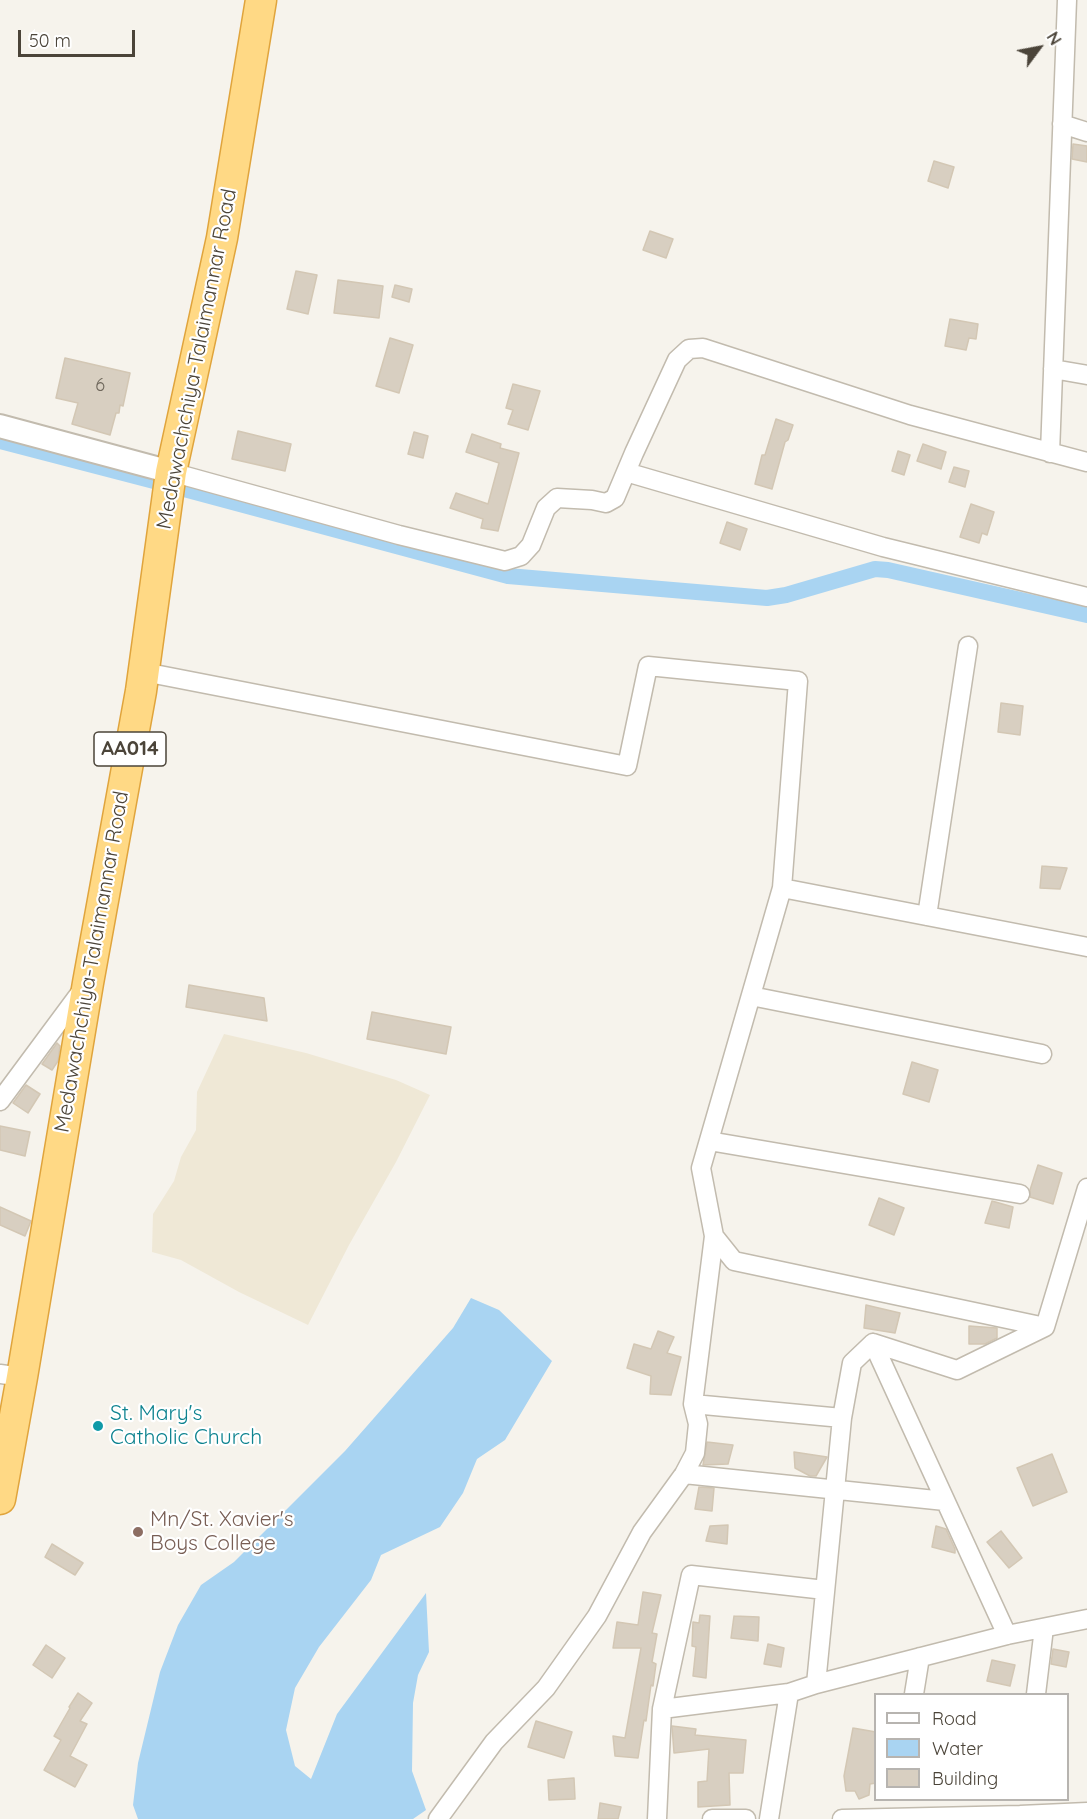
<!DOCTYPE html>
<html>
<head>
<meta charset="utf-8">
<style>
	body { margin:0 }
	#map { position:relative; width:1087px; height:1819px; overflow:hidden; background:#f6f3ec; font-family:Quicksand,sans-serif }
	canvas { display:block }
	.legend { position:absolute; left:874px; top:1693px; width:195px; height:108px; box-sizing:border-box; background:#fff; border:2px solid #b7b4b0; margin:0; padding:8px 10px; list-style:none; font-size:18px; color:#4b4439 }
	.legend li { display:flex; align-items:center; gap:12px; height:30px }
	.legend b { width:30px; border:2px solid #b7b4b0 }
	.north { position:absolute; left:1009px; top:18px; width:60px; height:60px; -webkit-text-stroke:4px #fff; paint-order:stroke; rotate:58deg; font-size:16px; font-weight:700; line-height:24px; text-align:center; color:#4b4439 }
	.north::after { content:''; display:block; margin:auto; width:21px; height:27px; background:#4b4439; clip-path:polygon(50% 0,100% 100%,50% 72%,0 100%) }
	.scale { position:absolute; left:18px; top:30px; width:117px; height:27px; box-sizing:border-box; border:3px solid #4b4439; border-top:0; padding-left:8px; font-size:18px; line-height:21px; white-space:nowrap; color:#4b4439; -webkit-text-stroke:4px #fff; paint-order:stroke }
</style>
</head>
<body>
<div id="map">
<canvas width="1087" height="1819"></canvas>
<ul class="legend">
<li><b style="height:8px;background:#fff"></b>Road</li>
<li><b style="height:16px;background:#a9d4f2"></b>Water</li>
<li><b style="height:16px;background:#d8cfc1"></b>Building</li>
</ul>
<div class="north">N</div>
<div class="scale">50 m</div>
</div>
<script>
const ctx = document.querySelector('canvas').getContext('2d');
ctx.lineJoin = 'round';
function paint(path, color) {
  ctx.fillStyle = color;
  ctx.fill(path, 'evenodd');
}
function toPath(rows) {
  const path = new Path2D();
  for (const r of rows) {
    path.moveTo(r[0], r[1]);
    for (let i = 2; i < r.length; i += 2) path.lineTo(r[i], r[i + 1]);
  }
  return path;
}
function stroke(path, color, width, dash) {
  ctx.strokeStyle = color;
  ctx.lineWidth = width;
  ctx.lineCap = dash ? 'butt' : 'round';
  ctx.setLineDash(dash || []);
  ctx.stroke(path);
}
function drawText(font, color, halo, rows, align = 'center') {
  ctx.font = font + ' Quicksand,sans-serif';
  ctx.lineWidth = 4.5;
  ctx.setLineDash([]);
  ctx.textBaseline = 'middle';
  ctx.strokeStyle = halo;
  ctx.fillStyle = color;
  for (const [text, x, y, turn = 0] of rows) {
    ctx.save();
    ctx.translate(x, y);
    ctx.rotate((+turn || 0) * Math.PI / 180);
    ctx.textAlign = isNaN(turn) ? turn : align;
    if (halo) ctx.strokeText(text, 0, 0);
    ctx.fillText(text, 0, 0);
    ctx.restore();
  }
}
const education = toPath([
	[224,1034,306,1053,396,1080,430,1095,396,1162,349,1245,308,1325,239,1292,181,1260,152,1252,153,1214,174,1181,181,1157,196,1130,197,1092]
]);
const water = toPath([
	[471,1298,499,1310,552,1361,505,1440,477,1459,463,1493,440,1527,381,1555,371,1580,319,1647,295,1688,286,1730,295,1766,311,1779,337,1714,426,1593,429,1652,418,1675,413,1703,412,1771,426,1810,413,1819,138,1819,133,1805,138,1763,160,1672,178,1625,201,1585,234,1562,345,1451,453,1328]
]);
const canal = toPath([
	[0,441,154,481],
	[184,489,508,576,767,598,786,595,875,569,888,570,1087,615]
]);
const building = toPath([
	[1073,144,1087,146,1087,162,1072,159,1073,144],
	[934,161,954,167,948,188,928,181,934,161],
	[650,231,673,239,666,258,643,250,650,231],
	[296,271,317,275,308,314,287,309,296,271],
	[338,280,383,286,379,318,334,313,338,280],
	[395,285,412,289,409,302,392,297,395,285],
	[950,319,978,324,976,339,969,338,966,350,945,346,950,319],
	[390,338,413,345,399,393,376,386,390,338],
	[65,358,130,373,123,406,120,405,119,413,116,413,110,435,72,424,78,403,56,398,65,358],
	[513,384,540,391,528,430,508,424,513,410,506,408,513,384],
	[776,419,793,425,788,440,785,442,772,489,755,484,762,455,765,455,776,419],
	[238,431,291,444,285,471,232,459,238,431],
	[414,432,428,436,423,458,408,454,414,432],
	[472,434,501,444,500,448,519,453,498,531,481,528,483,519,450,508,456,493,488,504,499,463,466,452,472,434],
	[923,444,946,452,941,469,917,461,923,444],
	[898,451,910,455,904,475,892,471,898,451],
	[954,467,969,471,965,487,949,482,954,467],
	[971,504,994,512,987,535,982,533,979,543,960,537,971,504],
	[727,522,747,529,740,550,720,543,727,522],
	[1001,703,1023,706,1020,735,998,732,1001,703],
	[1042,866,1067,868,1060,889,1040,888,1042,866],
	[189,985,264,998,267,1021,186,1007,189,985],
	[372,1012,451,1027,446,1054,367,1039,372,1012],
	[57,1043,60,1046,58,1061,52,1070,42,1064,57,1043],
	[912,1062,938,1070,929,1102,903,1094,912,1062],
	[26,1085,40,1094,28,1113,13,1103,26,1085],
	[0,1126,30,1132,25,1156,0,1150,0,1126],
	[1038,1165,1062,1173,1053,1204,1030,1197,1030,1190,1038,1165],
	[879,1198,904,1208,894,1235,869,1225,879,1198],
	[992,1201,1013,1207,1009,1228,985,1223,992,1201],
	[0,1207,31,1221,25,1236,0,1225,0,1207],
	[866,1305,900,1313,895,1333,864,1328,866,1305],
	[969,1326,997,1328,997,1338,985,1344,969,1344,969,1326],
	[658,1331,674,1337,667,1353,681,1357,671,1395,650,1394,651,1376,627,1368,634,1344,651,1349,658,1331],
	[707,1442,733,1445,728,1464,703,1465,707,1442],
	[794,1452,827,1457,816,1476,810,1476,795,1468,794,1452],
	[1052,1454,1067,1492,1033,1506,1017,1468,1052,1454],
	[699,1487,714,1488,712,1511,695,1509,699,1487],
	[728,1525,727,1544,706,1541,710,1526,728,1525],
	[936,1526,946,1529,955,1549,955,1553,932,1547,936,1526],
	[1001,1531,1022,1558,1009,1568,987,1542,1001,1531],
	[52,1544,83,1563,75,1575,45,1557,52,1544],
	[643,1592,661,1595,652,1633,657,1634,652,1662,656,1664,653,1686,651,1685,646,1721,644,1720,638,1758,615,1756,613,1736,625,1738,641,1648,613,1648,617,1622,638,1625,643,1592],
	[700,1615,710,1616,706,1678,693,1676,696,1647,692,1646,693,1622,699,1623,700,1615],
	[734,1616,759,1617,758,1641,731,1638,734,1616],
	[768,1644,784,1648,781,1667,764,1664,768,1644],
	[46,1645,65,1658,52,1678,33,1665,46,1645],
	[1053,1649,1069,1652,1066,1667,1051,1664,1053,1649],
	[992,1660,1015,1665,1010,1686,987,1681,992,1660],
	[78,1693,92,1703,80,1721,87,1724,70,1756,87,1765,75,1787,44,1770,61,1740,54,1736,70,1708,69,1707,78,1693],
	[536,1721,572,1732,564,1758,528,1747,536,1721],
	[672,1726,696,1729,695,1735,746,1740,743,1773,729,1773,730,1805,698,1807,698,1782,707,1781,709,1749,674,1753,672,1726],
	[853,1728,876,1732,876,1783,870,1784,869,1795,859,1799,855,1791,846,1791,844,1776,853,1728],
	[574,1778,575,1799,549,1800,548,1780,574,1778],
	[600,1803,621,1807,618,1819,598,1819,600,1803]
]);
const minor = toPath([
	[1062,124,1087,132],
	[1053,369,1087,375],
	[1050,453,1067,0],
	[171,472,399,535,505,561,521,556,531,545,546,508,557,498,592,500,606,503,615,498,634,453,677,360,689,349,703,348,910,415,1087,462],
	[626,472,883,547,1087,597],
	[144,672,627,766,648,666,798,681,782,888],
	[927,916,968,646],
	[751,996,1042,1054],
	[0,1101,83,989],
	[709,1141,1020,1194],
	[1045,1327,734,1261,714,1236,701,1168,782,888,1087,947],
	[873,1343,957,1370,1045,1327,1087,1188],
	[873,1343,1007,1635],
	[0,1374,22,1377],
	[693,1404,842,1418],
	[684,1474,945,1501],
	[816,1684,842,1418,852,1363,873,1343],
	[914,1694,920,1657],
	[1036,1694,1044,1628],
	[662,1709,789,1693,816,1684,1007,1635,1087,1619],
	[438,1819,494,1742,546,1688,597,1616,642,1532,684,1474,695,1453,698,1424,693,1404,714,1236],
	[657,1819,662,1709,691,1575,825,1590],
	[712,1819,746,1819],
	[769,1819,789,1693],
	[842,1819,1020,1815,1087,1812]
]);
const tertiary = toPath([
	[0,426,171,472]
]);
const trunk = toPath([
	[0,1499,22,1377,88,983,141,691,171,472,222,238,261,0]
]);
const markers = [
	[98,1426,6,"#0f9aa8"],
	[138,1532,6,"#8d6e63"]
];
const numberNames = [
	["6",100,386]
];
const shields = [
	[130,749,72]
];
const shieldNames = [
	["AA014",130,749]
];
const streetNames = [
	["Medawachchiya-Talaimannar Road",197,359,-79],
	["Medawachchiya-Talaimannar Road",92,962,-80]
];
const cultureNames = [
	["St. Mary's",110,1414],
	["Catholic Church",110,1438]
];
const educationNames = [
	["Mn/St. Xavier's",150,1520],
	["Boys College",150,1544]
];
paint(education, '#efe8d6');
paint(water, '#a9d4f2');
stroke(canal, '#a9d4f2', 16);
paint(building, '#d8cfc1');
stroke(building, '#d3c7b4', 1.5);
stroke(minor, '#c2bbae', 21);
stroke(tertiary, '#c2bbae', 26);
stroke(trunk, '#e0a43c', 33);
stroke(minor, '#fff', 18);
stroke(tertiary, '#fff', 22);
stroke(trunk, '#ffd985', 30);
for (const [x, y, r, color] of markers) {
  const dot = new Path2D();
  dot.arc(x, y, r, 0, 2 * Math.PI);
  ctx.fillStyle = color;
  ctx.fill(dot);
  stroke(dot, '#fff', 2);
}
drawText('18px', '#6e675b', null, numberNames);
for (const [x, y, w] of shields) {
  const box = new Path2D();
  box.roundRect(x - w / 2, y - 17, w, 34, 4.5);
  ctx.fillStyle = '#fff';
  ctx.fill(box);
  stroke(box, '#4b4439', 1.5);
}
drawText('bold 20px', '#4b4439', null, shieldNames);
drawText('21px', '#4b4439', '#fff', streetNames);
drawText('21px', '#0d838f', '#fff', cultureNames, 'left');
drawText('21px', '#785e54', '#fff', educationNames, 'left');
</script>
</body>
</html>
